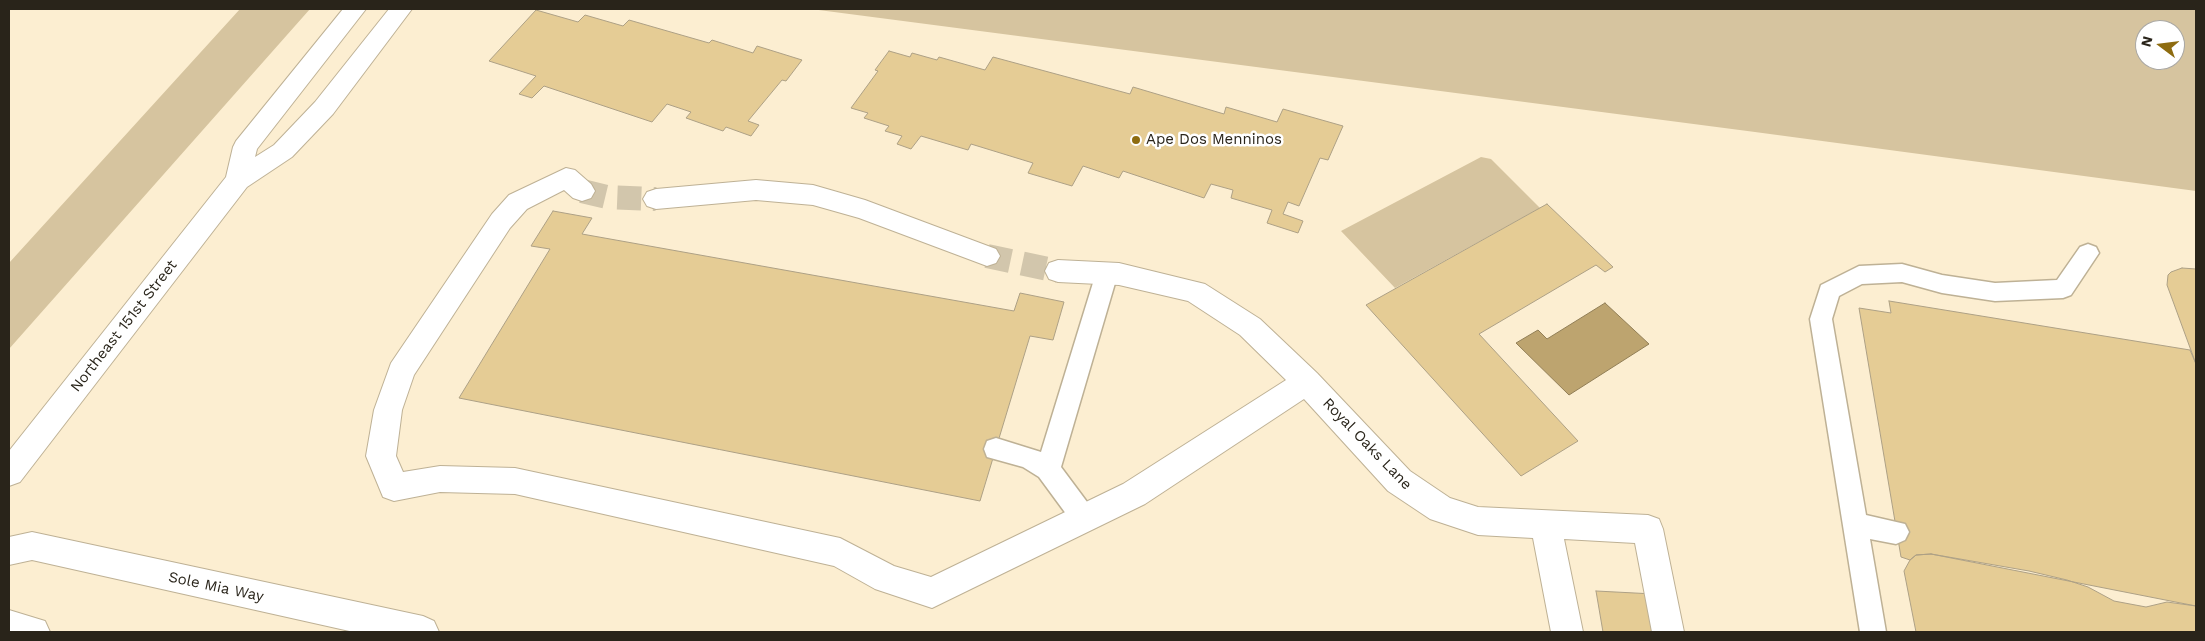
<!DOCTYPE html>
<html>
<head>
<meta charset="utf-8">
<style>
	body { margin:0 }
	#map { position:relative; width:2205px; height:641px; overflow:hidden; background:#fceed1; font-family:"Work Sans",sans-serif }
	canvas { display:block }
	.frame { position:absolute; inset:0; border:10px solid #29241a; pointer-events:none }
	.north { position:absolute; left:2135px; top:20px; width:50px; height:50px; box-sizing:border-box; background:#fff; border:1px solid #a9a7a3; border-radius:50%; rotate:285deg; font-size:14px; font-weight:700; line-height:20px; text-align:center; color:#29241a }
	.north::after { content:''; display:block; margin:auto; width:18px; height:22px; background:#8e6c10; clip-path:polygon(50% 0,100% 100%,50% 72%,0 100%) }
</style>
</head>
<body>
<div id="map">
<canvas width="2205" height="641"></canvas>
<div class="frame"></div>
<div class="north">N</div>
</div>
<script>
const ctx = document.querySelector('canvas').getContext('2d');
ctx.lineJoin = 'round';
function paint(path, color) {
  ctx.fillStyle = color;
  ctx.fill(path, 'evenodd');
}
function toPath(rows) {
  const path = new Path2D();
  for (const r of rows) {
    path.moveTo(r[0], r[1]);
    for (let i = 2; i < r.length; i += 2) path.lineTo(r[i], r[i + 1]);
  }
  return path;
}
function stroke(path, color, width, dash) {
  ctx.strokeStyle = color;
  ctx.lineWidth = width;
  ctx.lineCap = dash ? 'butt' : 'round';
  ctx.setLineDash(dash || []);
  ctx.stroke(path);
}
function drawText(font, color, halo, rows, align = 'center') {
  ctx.font = font + ' "Work Sans",sans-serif';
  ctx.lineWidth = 5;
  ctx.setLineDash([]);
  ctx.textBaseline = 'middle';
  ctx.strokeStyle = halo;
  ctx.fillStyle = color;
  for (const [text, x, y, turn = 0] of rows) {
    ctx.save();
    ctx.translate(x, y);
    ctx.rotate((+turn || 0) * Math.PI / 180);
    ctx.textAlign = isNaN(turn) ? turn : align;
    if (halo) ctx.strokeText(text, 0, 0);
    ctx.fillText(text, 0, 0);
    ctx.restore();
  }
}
const green = toPath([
	[240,9,310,9,9,349,9,263],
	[811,9,2196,9,2196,191,1755,132],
	[2145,30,2175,30,2175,60,2145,60],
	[1481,157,1491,159,1540,208,1395,288,1341,231]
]);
const water = toPath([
	[1605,303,1649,344,1569,395,1516,343,1538,330,1547,339,1605,303]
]);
const building = toPath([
	[536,10,578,22,585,15,623,26,629,20,709,43,712,40,753,53,757,46,802,60,786,81,782,80,748,121,759,125,751,136,726,127,723,131,686,118,691,112,667,104,652,122,544,86,532,98,519,94,536,76,489,61,536,10],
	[889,51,910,57,912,53,937,60,939,57,985,70,993,57,1130,94,1133,87,1224,114,1226,107,1277,122,1283,109,1343,126,1328,160,1320,158,1299,206,1288,202,1283,214,1303,221,1298,233,1267,223,1272,210,1231,198,1233,190,1211,184,1204,198,1123,171,1119,178,1083,166,1072,186,1028,173,1033,163,971,144,968,150,921,136,911,149,897,144,902,136,885,131,889,126,864,118,868,113,851,108,878,71,875,70,889,51],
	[1547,204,1613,267,1605,272,1596,265,1479,334,1578,441,1521,476,1366,305,1547,204],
	[553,211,592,218,582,234,1014,311,1020,293,1064,302,1053,340,1030,336,980,501,459,398,550,249,531,246,553,211],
	[2182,268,2196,269,2196,364,2167,285,2168,275,2171,272,2182,268],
	[1889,301,2190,350,2196,364,2196,606,1931,554,1916,555,1910,560,1901,557,1859,308,1891,313,1889,301],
	[1931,554,2029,571,2067,580,2088,587,2114,601,2146,607,2167,602,2196,606,2196,632,1916,632,1904,571,1910,560,1916,555,1931,554],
	[1596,591,1654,594,1662,632,1603,632,1596,591]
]);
const minorTunnel = toPath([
	[582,191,607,197,656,199],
	[987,256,1058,271]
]);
const service = toPath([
	[2088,244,2096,247,2099,253,2071,295,2063,298,1995,301,1942,293,1902,282,1862,284,1839,296,1832,319,1866,515,1905,524,1909,532,1905,540,1896,544,1870,539,1886,632,1860,632,1810,319,1821,285,1859,266,1902,264,1942,275,1995,283,2057,280,2080,247,2088,244],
	[1107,264,1115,267,1118,273,1061,467,1093,510,1097,518,1093,526,1084,529,1075,526,1039,477,1023,467,987,457,984,449,987,441,996,438,1041,452,1096,273,1099,267,1107,264]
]);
const minor = toPath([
	[566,168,575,170,591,184,595,191,591,198,582,201,573,198,564,190,527,209,510,228,414,375,402,410,396,456,403,472,440,466,515,468,840,538,894,566,931,577,1123,484,1286,380,1240,335,1188,301,1119,285,1058,282,1049,279,1045,271,1049,263,1058,260,1119,263,1205,284,1260,319,1317,373,1410,471,1450,498,1478,507,1648,515,1659,519,1663,529,1684,632,1652,632,1635,543,1564,539,1583,632,1551,632,1533,538,1478,535,1430,519,1388,491,1304,399,1145,504,932,608,875,589,834,566,515,494,440,492,394,501,383,497,366,456,374,410,391,363,492,214,509,195,566,168],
	[756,180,813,185,865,200,996,249,1000,256,996,263,987,266,859,218,813,205,756,200,656,209,647,206,643,199,647,192,656,189,756,180]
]);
const tertiary = toPath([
	[343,9,366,9,257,149,255,157,274,145,315,102,389,9,412,9,333,114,292,157,247,187,20,482,9,486,9,451,226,177,233,147,236,141,343,9],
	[32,532,423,616,434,621,439,632,354,632,32,560,9,565,9,537,32,532],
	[9,610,45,621,50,632,9,632,9,610]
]);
const markers = [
	[1136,140,5,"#8e6c10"]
];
const poiNames = [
	["Ape Dos Menninos",1146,140]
];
const streetNames = [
	["Northeast 151st Street",124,326,-52],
	["Royal Oaks Lane",1367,444,46],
	["Sole Mia Way",216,587,12]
];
paint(green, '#d6c49f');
paint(water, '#bda46f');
stroke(water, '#917e56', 1);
paint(building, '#e5cc95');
stroke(building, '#ada085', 1);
stroke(minorTunnel, '#d2c6ac', 24, [24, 12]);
stroke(service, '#beb195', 3);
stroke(minor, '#beb195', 2);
stroke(tertiary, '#beb195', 2);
paint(service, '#fff');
paint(minor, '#fff');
paint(tertiary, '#fff');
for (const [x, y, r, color] of markers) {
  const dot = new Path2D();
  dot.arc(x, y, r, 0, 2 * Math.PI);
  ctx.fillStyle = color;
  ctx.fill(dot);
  stroke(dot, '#fff', 2);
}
drawText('15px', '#29241a', '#fff', poiNames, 'left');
drawText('15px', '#29241a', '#fff', streetNames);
</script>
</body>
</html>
